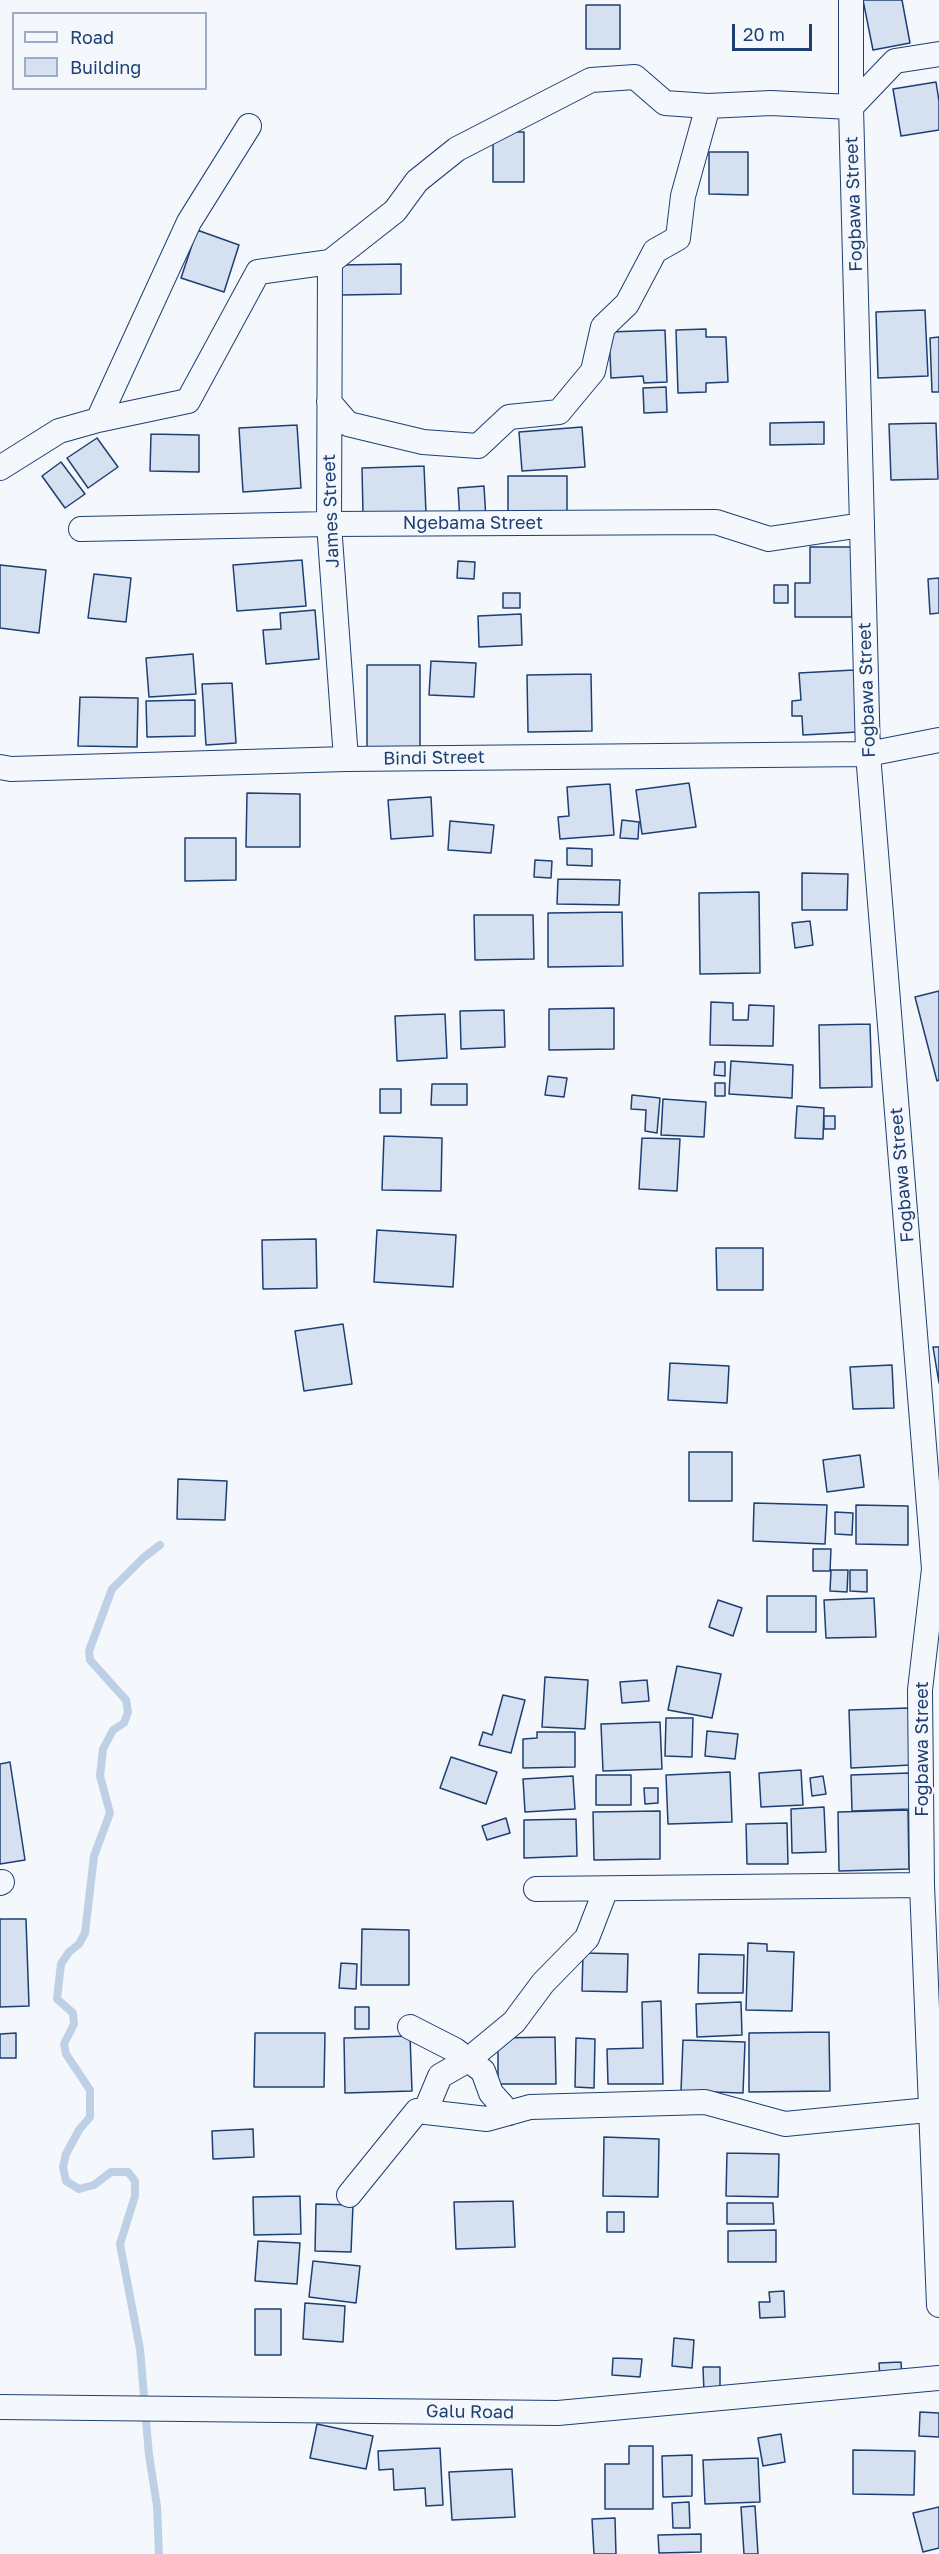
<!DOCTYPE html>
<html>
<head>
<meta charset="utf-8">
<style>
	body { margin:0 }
	#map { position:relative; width:939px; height:2554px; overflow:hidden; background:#f4f7fb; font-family:"Golos Text",sans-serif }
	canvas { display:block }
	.legend { position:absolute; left:12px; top:12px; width:195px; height:78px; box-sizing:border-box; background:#f4f7fb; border:2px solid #9eadc5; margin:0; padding:8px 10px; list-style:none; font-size:18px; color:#1d3f73 }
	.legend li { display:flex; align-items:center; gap:12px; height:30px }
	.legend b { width:30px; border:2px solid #9eadc5 }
	.scale { position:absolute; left:732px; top:24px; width:80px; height:27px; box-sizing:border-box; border:3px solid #1d3f73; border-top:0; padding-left:8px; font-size:18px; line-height:21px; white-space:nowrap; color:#1d3f73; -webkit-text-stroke:4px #f4f7fb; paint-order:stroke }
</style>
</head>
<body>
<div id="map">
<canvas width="939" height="2554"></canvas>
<ul class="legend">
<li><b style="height:8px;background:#f4f7fb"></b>Road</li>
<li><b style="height:16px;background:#d5e0f0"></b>Building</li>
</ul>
<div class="scale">20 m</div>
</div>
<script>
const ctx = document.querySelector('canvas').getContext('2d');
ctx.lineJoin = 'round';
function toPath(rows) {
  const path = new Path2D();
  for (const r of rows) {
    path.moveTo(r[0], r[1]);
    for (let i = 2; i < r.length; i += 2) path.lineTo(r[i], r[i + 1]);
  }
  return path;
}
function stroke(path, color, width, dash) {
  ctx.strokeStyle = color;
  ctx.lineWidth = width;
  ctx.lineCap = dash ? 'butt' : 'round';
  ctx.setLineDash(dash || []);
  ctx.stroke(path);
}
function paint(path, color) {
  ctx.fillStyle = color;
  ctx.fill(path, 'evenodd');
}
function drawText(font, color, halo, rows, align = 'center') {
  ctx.font = font + ' "Golos Text",sans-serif';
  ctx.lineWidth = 4.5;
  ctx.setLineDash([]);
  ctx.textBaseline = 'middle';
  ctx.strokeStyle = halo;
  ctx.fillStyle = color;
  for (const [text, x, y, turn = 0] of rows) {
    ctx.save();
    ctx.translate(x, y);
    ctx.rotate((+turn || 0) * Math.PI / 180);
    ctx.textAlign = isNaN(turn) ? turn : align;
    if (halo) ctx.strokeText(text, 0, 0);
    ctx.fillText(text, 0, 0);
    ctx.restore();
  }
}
const stream = toPath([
	[159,2554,157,2506,149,2455,140,2349,120,2244,135,2196,135,2181,128,2172,111,2172,94,2185,79,2189,66,2181,63,2167,66,2154,79,2130,90,2117,90,2090,66,2054,64,2044,74,2024,73,2013,57,1999,61,1964,69,1952,79,1944,85,1933,94,1856,110,1813,100,1776,103,1749,113,1730,124,1723,128,1712,126,1700,90,1660,89,1651,112,1589,143,1558,160,1545]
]);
const building = toPath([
	[863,0,902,0,910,43,873,50,863,0],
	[586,5,620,5,620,49,586,49,586,5],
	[936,82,939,101,939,130,901,136,893,89,936,82],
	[493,132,524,132,524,182,493,182,493,132],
	[709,152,748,152,748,195,709,194,709,152],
	[197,230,239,245,224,292,181,278,197,230],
	[401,264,401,294,341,295,340,265,401,264],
	[925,310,928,376,878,378,876,312,925,310],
	[706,329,706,337,726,337,728,382,706,383,706,392,678,393,676,330,706,329],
	[665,330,667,382,644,383,643,376,611,378,609,332,665,330],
	[939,337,939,392,932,392,930,338,939,337],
	[666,387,667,412,644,413,643,388,666,387],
	[824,422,824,444,770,445,770,423,824,422],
	[936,423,938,479,891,480,889,424,936,423],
	[297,425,301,488,243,492,239,428,297,425],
	[582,427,585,467,522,471,519,432,582,427],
	[151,434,199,435,199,472,150,471,151,434],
	[97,438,118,467,88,488,67,458,97,438],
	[61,462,85,494,65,508,42,476,61,462],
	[424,466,426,513,363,514,362,468,424,466],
	[508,476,567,476,567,515,508,515,508,476],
	[484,486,486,520,460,521,458,488,484,486],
	[810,547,852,547,852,617,795,617,795,583,810,583,810,547],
	[302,560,306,606,237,611,233,565,302,560],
	[458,561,475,562,474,579,457,578,458,561],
	[0,565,46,570,39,633,0,628,0,565],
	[94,574,131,578,126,622,88,618,94,574],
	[939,578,939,613,930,614,928,579,939,578],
	[774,585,788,585,788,603,774,603,774,585],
	[503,593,520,593,520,608,503,608,503,593],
	[315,610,319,659,266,664,263,630,281,629,280,613,315,610],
	[521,614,522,645,479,647,478,616,521,614],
	[193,654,196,694,149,697,146,658,193,654],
	[431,661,476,663,474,697,429,695,431,661],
	[367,665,420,665,420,748,367,748,367,665],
	[854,670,858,732,803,735,802,716,792,716,792,701,801,700,799,673,854,670],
	[591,674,592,731,528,732,527,675,591,674],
	[232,683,236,743,206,745,202,684,232,683],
	[80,697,138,698,137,747,78,746,80,697],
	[195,700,195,736,147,737,146,701,195,700],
	[689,783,696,827,642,834,636,790,689,783],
	[610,784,614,835,560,839,558,817,569,816,567,787,610,784],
	[247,793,300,794,300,847,246,847,247,793],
	[431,797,433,836,391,839,388,800,431,797],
	[622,820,639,822,638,839,620,838,622,820],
	[450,821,494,825,491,853,448,850,450,821],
	[185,838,236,838,236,880,185,881,185,838],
	[567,848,592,849,592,866,567,865,567,848],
	[535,860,552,861,551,878,534,877,535,860],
	[802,873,848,874,847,910,802,910,802,873],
	[558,879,620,880,619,905,557,904,558,879],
	[759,892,760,973,700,974,699,893,759,892],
	[622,912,623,966,548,967,548,913,622,912],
	[474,915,533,915,534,959,475,960,474,915],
	[810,921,813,945,795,948,792,923,810,921],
	[939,991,939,1080,937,1081,915,997,939,991],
	[711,1002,733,1003,733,1020,748,1020,749,1005,774,1006,773,1046,710,1045,711,1002],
	[614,1008,614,1049,549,1050,549,1009,614,1008],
	[504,1010,505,1047,461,1049,460,1011,504,1010],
	[445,1014,447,1058,397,1061,395,1016,445,1014],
	[870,1024,872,1087,820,1088,819,1025,870,1024],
	[731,1061,793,1065,792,1098,729,1094,731,1061],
	[715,1062,725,1062,725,1076,714,1075,715,1062],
	[548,1076,567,1078,564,1097,545,1095,548,1076],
	[715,1083,725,1083,725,1096,715,1096,715,1083],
	[432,1084,467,1084,467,1105,431,1105,432,1084],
	[380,1089,401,1089,401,1113,380,1113,380,1089],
	[632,1095,660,1098,657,1133,645,1131,646,1110,631,1109,632,1095],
	[663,1099,706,1102,704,1137,661,1135,663,1099],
	[797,1106,824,1108,823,1139,795,1138,797,1106],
	[824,1116,835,1116,835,1129,824,1129,824,1116],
	[384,1136,442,1138,441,1191,382,1190,384,1136],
	[642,1138,680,1139,677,1191,639,1189,642,1138],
	[377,1230,456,1235,453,1287,374,1282,377,1230],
	[316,1239,317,1288,263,1289,262,1240,316,1239],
	[716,1248,763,1248,763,1290,717,1290,716,1248],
	[343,1324,352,1384,304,1391,295,1331,343,1324],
	[933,1347,939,1347,939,1383,933,1347],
	[670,1363,729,1366,727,1403,668,1400,670,1363],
	[892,1365,894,1408,853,1409,850,1367,892,1365],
	[689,1452,732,1452,732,1501,689,1501,689,1452],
	[860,1455,864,1487,827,1492,823,1460,860,1455],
	[178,1479,227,1481,225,1520,177,1519,178,1479],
	[754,1503,827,1505,825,1544,753,1541,754,1503],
	[856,1505,908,1506,908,1545,856,1544,856,1505],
	[835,1512,853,1513,852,1535,835,1534,835,1512],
	[813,1549,831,1549,830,1571,813,1571,813,1549],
	[831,1570,848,1570,847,1592,830,1591,831,1570],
	[850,1570,867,1570,867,1592,850,1591,850,1570],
	[767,1596,816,1596,816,1632,767,1632,767,1596],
	[874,1598,876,1637,826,1638,824,1600,874,1598],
	[718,1600,742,1608,733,1636,709,1627,718,1600],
	[677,1666,721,1674,712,1718,668,1710,677,1666],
	[545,1677,588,1680,585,1729,542,1727,545,1677],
	[647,1680,649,1701,622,1703,620,1682,647,1680],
	[503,1695,525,1700,511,1753,479,1745,483,1732,492,1735,503,1695],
	[909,1708,911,1765,851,1768,849,1710,909,1708],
	[666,1718,693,1718,692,1757,665,1756,666,1718],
	[660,1722,662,1769,603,1771,601,1724,660,1722],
	[707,1731,738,1734,735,1759,705,1756,707,1731],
	[537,1732,575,1732,575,1767,523,1768,523,1739,537,1738,537,1732],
	[451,1757,497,1772,486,1804,440,1788,451,1757],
	[10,1762,25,1860,0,1864,0,1764,10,1762],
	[801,1770,803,1805,761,1807,759,1773,801,1770],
	[730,1772,732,1822,668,1824,666,1775,730,1772],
	[909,1773,910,1809,852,1811,851,1775,909,1773],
	[596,1775,631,1775,631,1805,596,1805,596,1775],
	[573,1776,575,1809,525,1812,523,1779,573,1776],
	[823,1776,826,1794,812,1796,810,1778,823,1776],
	[644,1788,658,1788,658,1803,645,1804,644,1788],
	[824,1807,826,1852,792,1853,791,1809,824,1807],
	[908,1810,909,1869,839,1871,838,1812,908,1810],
	[660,1811,660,1859,594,1860,593,1812,660,1811],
	[506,1818,510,1833,487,1840,482,1826,506,1818],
	[576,1819,577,1856,524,1858,524,1820,576,1819],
	[787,1823,788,1864,747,1864,746,1824,787,1823],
	[0,1919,26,1919,29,2006,0,2007,0,1919],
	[362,1929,409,1930,409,1985,361,1985,362,1929],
	[748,1943,767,1944,767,1951,794,1952,792,2011,746,2010,748,1943],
	[583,1953,628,1954,627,1992,582,1991,583,1953],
	[699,1954,744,1955,743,1993,698,1993,699,1954],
	[341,1963,357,1964,356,1989,339,1988,341,1963],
	[661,2001,663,2084,608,2084,607,2049,643,2048,642,2002,661,2001],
	[741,2002,742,2035,697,2037,696,2004,741,2002],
	[355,2007,369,2007,369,2029,355,2029,355,2007],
	[829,2032,830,2091,749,2092,749,2033,829,2032],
	[16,2033,16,2058,0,2058,0,2034,16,2033],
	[255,2033,325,2033,324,2087,254,2087,255,2033],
	[410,2036,412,2091,345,2093,344,2038,410,2036],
	[555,2037,556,2084,498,2084,498,2038,555,2037],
	[576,2038,595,2039,594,2088,575,2087,576,2038],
	[683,2040,745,2042,743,2093,681,2091,683,2040],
	[253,2129,254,2157,213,2159,212,2131,253,2129],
	[604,2137,659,2139,658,2197,603,2196,604,2137],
	[727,2153,779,2154,778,2197,726,2196,727,2153],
	[300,2196,301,2234,254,2235,253,2197,300,2196],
	[513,2201,515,2247,456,2249,454,2202,513,2201],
	[727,2203,773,2203,774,2224,727,2224,727,2203],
	[316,2204,353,2205,351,2252,315,2251,316,2204],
	[607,2212,624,2212,624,2232,607,2232,607,2212],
	[776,2230,776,2262,728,2262,728,2231,776,2230],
	[258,2241,300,2243,297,2284,255,2281,258,2241],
	[313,2261,360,2266,356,2303,309,2297,313,2261],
	[784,2291,785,2317,760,2318,759,2302,770,2302,769,2292,784,2291],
	[305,2303,345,2306,343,2342,303,2339,305,2303],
	[255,2309,281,2309,281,2355,255,2355,255,2309],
	[674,2338,694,2340,692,2368,672,2366,674,2338],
	[613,2358,642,2359,640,2377,612,2375,613,2358],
	[901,2362,902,2377,880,2378,879,2363,901,2362],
	[703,2367,720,2367,720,2392,704,2392,703,2367],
	[920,2412,939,2413,939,2437,919,2436,920,2412],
	[317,2424,373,2436,366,2469,310,2458,317,2424],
	[781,2434,785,2462,763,2466,758,2438,781,2434],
	[629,2446,653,2446,653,2509,605,2509,605,2464,629,2464,629,2446],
	[440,2448,443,2505,426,2506,425,2488,394,2490,393,2469,379,2470,378,2451,440,2448],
	[853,2450,915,2451,914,2495,853,2494,853,2450],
	[692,2455,692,2496,663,2497,662,2456,692,2455],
	[758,2458,760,2502,705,2504,703,2460,758,2458],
	[512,2469,515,2517,452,2520,449,2472,512,2469],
	[689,2502,690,2528,673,2528,672,2503,689,2502],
	[755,2506,758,2554,744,2554,741,2507,755,2506],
	[939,2507,939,2548,923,2552,913,2513,939,2507],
	[615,2518,616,2554,594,2554,592,2519,615,2518],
	[701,2534,701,2552,659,2553,658,2535,701,2534]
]);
const minor = toPath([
	[939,54,895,61,851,107,868,754,934,1569,920,1690,922,1885,939,2305],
	[330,262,329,524,346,759],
	[329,402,348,424,423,442,478,446,509,417,559,412,593,371,603,327,627,304,655,251,678,238,683,196,708,106],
	[98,420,188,401,258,272,330,262,395,211,417,181,457,149,591,80,635,77,665,103,708,106,771,103,851,107,851,0],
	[0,468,59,431,98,420,189,222,249,126],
	[81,529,329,524,716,522,769,539,862,525],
	[0,767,11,769,346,759,868,754,939,740],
	[0,1883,2,1882],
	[536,1889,922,1885],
	[410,2027,455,2050,483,2071,491,2093,509,2113],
	[425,2112,440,2076,468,2060,514,2022,543,1983,587,1938,606,1889],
	[349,2195,417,2111,487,2119,530,2107,705,2102,785,2124,939,2109],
	[0,2407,558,2413,939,2378]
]);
const streetNames = [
	["Fogbawa Street",854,204,-92],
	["James Street",331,511,-92],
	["Ngebama Street",473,523],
	["Fogbawa Street",867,690,-92],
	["Bindi Street",434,758,-1],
	["Fogbawa Street",902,1175,-95],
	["Fogbawa Street",922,1749,-90],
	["Galu Road",470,2412,1]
];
stroke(stream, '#bed0e5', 8);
paint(building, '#d5e0f0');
stroke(building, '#1d3f73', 1.5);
stroke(minor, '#1d3f73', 26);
stroke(minor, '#f4f7fb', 24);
drawText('18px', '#1d3f73', '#f4f7fb', streetNames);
</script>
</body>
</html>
